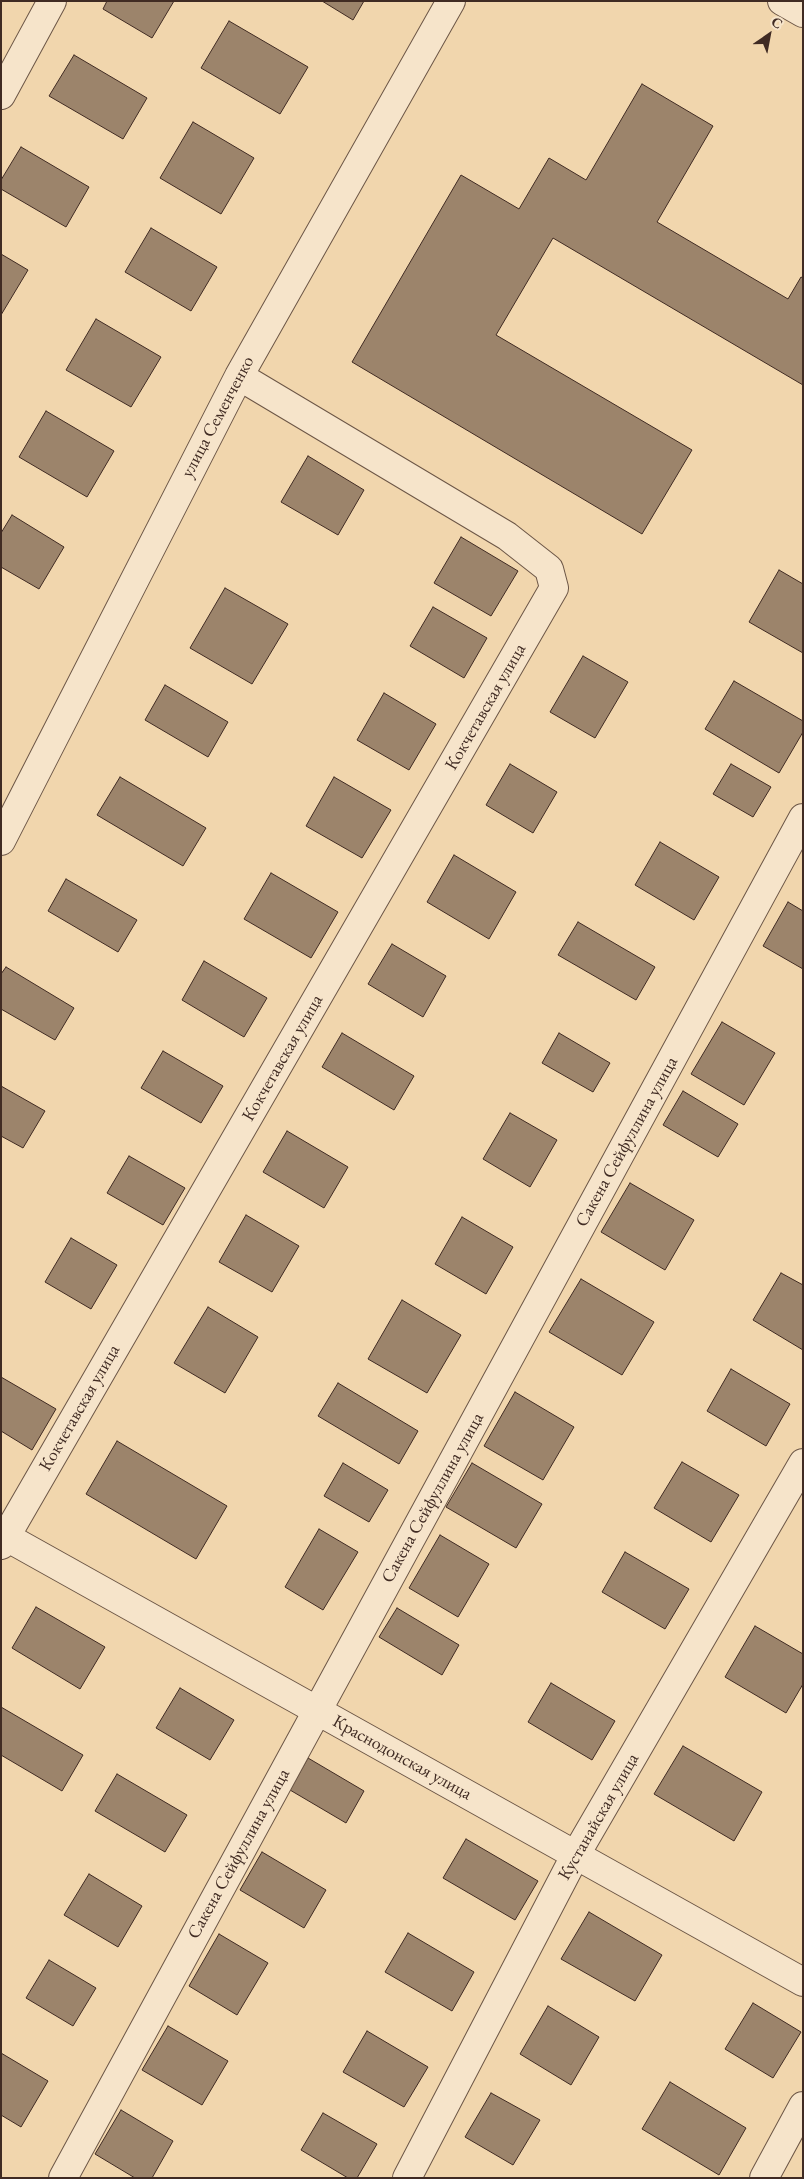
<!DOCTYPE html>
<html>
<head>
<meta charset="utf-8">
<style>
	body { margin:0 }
	#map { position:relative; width:804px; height:2179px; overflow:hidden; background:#f1d6ad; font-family:"EB Garamond",serif }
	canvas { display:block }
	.frame { position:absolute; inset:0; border:2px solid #402b23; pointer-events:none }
	.north { position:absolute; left:744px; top:10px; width:50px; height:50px; -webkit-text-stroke:4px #f6e4ca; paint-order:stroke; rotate:33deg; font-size:14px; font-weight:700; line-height:20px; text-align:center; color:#402b23 }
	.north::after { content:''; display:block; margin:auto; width:18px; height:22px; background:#402b23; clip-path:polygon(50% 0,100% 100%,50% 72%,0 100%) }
</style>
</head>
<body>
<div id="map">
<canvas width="804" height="2179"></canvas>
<div class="frame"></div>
<div class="north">С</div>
</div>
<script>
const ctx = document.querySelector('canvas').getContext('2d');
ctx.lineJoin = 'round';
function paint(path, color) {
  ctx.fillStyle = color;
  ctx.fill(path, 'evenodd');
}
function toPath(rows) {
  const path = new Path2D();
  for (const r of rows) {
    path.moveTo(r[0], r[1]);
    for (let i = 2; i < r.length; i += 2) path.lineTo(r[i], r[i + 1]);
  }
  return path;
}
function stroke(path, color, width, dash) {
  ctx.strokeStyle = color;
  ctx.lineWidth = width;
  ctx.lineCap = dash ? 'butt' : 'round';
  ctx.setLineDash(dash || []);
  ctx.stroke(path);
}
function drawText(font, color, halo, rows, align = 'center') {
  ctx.font = font + ' "EB Garamond",serif';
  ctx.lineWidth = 4;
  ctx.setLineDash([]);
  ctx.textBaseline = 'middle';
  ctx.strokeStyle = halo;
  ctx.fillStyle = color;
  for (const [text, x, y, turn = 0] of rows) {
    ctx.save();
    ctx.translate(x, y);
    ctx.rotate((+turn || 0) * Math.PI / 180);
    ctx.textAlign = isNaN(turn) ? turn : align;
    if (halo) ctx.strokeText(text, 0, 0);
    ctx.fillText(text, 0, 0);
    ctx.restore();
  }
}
const building = toPath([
	[107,1,174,1,152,38,103,9,107,1],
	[322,1,364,1,353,20,322,1],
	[229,21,308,67,280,114,201,68,229,21],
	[74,55,147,98,123,139,49,96,74,55],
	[642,84,713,126,657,222,788,299,801,277,803,278,803,385,553,238,496,335,692,450,642,534,352,362,461,175,519,209,549,158,586,180,642,84],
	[193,122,254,158,221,214,160,178,193,122],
	[21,147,89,187,66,227,1,189,1,180,21,147],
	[151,228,217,267,191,311,125,272,151,228],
	[1,254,28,270,1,315,1,254],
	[96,319,161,357,131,407,66,370,96,319],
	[46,411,114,451,87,497,19,457,46,411],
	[308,456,364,490,338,535,281,502,308,456],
	[12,515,64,547,39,589,1,567,1,533,12,515],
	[461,537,518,571,491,616,434,583,461,537],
	[779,570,803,584,803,653,749,622,779,570],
	[225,588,288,624,252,684,190,648,225,588],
	[433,607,487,638,464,678,410,646,433,607],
	[583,656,628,682,595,738,550,712,583,656],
	[734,681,803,721,803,732,779,773,705,729,734,681],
	[165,685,228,722,208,757,145,720,165,685],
	[384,693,436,724,409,770,357,740,384,693],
	[510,764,557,792,533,833,486,805,510,764],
	[731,764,771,787,753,817,713,794,731,764],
	[120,777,206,828,183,866,97,815,120,777],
	[334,777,391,810,362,858,306,826,334,777],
	[660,842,719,877,694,920,635,885,660,842],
	[454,855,516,892,489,939,427,902,454,855],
	[271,873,338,912,311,958,244,919,271,873],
	[66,879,137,920,118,952,48,911,66,879],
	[788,902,803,911,803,969,763,946,788,902],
	[578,922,655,967,636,1000,558,955,578,922],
	[392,944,446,976,423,1017,368,984,392,944],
	[204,961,267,998,244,1037,182,1000,204,961],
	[6,967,74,1008,55,1040,1,1009,1,974,6,967],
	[722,1022,775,1053,744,1105,691,1074,722,1022],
	[342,1033,414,1076,394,1110,322,1067,342,1033],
	[559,1033,610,1063,593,1092,542,1063,559,1033],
	[163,1051,223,1086,201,1123,141,1088,163,1051],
	[1,1086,45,1111,23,1148,1,1136,1,1086],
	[683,1091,738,1124,718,1157,663,1125,683,1091],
	[510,1113,557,1140,530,1187,483,1159,510,1113],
	[287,1131,348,1167,324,1208,263,1172,287,1131],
	[129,1156,185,1188,163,1225,107,1193,129,1156],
	[630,1183,694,1220,665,1270,601,1232,630,1183],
	[246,1215,299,1246,272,1292,219,1262,246,1215],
	[462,1217,513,1247,486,1294,435,1264,462,1217],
	[71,1238,117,1265,91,1309,45,1282,71,1238],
	[781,1273,803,1285,803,1350,753,1320,781,1273],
	[581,1279,654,1322,622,1375,549,1332,581,1279],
	[402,1300,461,1335,427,1393,368,1359,402,1300],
	[208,1307,258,1337,225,1393,174,1363,208,1307],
	[731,1369,790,1404,766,1446,707,1411,731,1369],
	[1,1377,56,1409,32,1450,1,1431,1,1377],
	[338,1383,418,1431,399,1464,318,1416,338,1383],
	[515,1392,574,1427,543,1480,484,1446,515,1392],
	[117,1441,227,1506,196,1559,86,1494,117,1441],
	[682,1462,739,1495,711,1542,654,1508,682,1462],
	[343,1463,388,1490,369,1522,324,1496,343,1463],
	[472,1463,542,1504,516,1548,446,1507,472,1463],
	[319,1529,358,1552,323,1610,285,1587,319,1529],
	[440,1535,489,1564,458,1617,409,1588,440,1535],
	[625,1552,689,1589,665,1629,602,1592,625,1552],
	[36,1607,105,1647,80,1689,12,1648,36,1607],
	[397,1608,459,1645,442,1675,379,1637,397,1608],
	[755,1626,803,1654,803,1684,786,1713,725,1677,755,1626],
	[551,1683,615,1721,592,1760,528,1722,551,1683],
	[180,1688,234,1720,210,1760,156,1728,180,1688],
	[1,1707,83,1755,62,1791,1,1755,1,1707],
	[683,1746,762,1792,734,1841,654,1794,683,1746],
	[308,1758,364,1791,346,1823,290,1790,308,1758],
	[117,1774,187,1815,165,1852,95,1811,117,1774],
	[466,1839,538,1881,515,1920,443,1878,466,1839],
	[262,1852,326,1890,304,1928,240,1890,262,1852],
	[89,1874,142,1906,118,1947,64,1915,89,1874],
	[589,1912,662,1955,635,2001,561,1959,589,1912],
	[408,1933,474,1972,452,2011,385,1972,408,1933],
	[219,1934,268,1963,237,2015,189,1986,219,1934],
	[49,1960,96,1988,73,2026,26,1998,49,1960],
	[753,2003,801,2032,773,2078,725,2049,753,2003],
	[548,2006,599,2037,571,2085,520,2054,548,2006],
	[168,2026,228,2061,202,2105,142,2070,168,2026],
	[367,2031,428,2067,404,2107,343,2072,367,2031],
	[1,2053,48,2081,21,2127,1,2115,1,2053],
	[670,2082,746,2128,719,2175,642,2129,670,2082],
	[491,2093,540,2120,513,2165,465,2137,491,2093],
	[121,2110,173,2141,152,2178,135,2178,95,2154,121,2110],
	[323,2113,377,2144,357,2178,348,2178,301,2150,323,2113]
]);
const street = toPath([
	[782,1,803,13],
	[1,95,52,1],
	[1,841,239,376,451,1],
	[1,1534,803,1982],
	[1,1545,554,588,549,569,507,536,239,376],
	[63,2178,803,818],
	[407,2178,575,1856,803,1463],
	[764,2178,803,2106]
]);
const streetNames = [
	["улица Семенченко",218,417,-62],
	["Кокчетавская улица",486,707,-60],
	["Кокчетавская улица",283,1058,-60],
	["Сакена Сейфуллина улица",627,1142,-61],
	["Кокчетавская улица",80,1408,-60],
	["Сакена Сейфуллина улица",433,1498,-61],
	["Краснодонская улица",402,1758,29],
	["Кустанайская улица",599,1817,-60],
	["Сакена Сейфуллина улица",239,1854,-61]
];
paint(building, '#9c846b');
stroke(building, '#402b23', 1);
stroke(street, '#6c5646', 30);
stroke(street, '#f6e4ca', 28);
drawText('18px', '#402b23', '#f6e4ca', streetNames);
</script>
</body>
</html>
